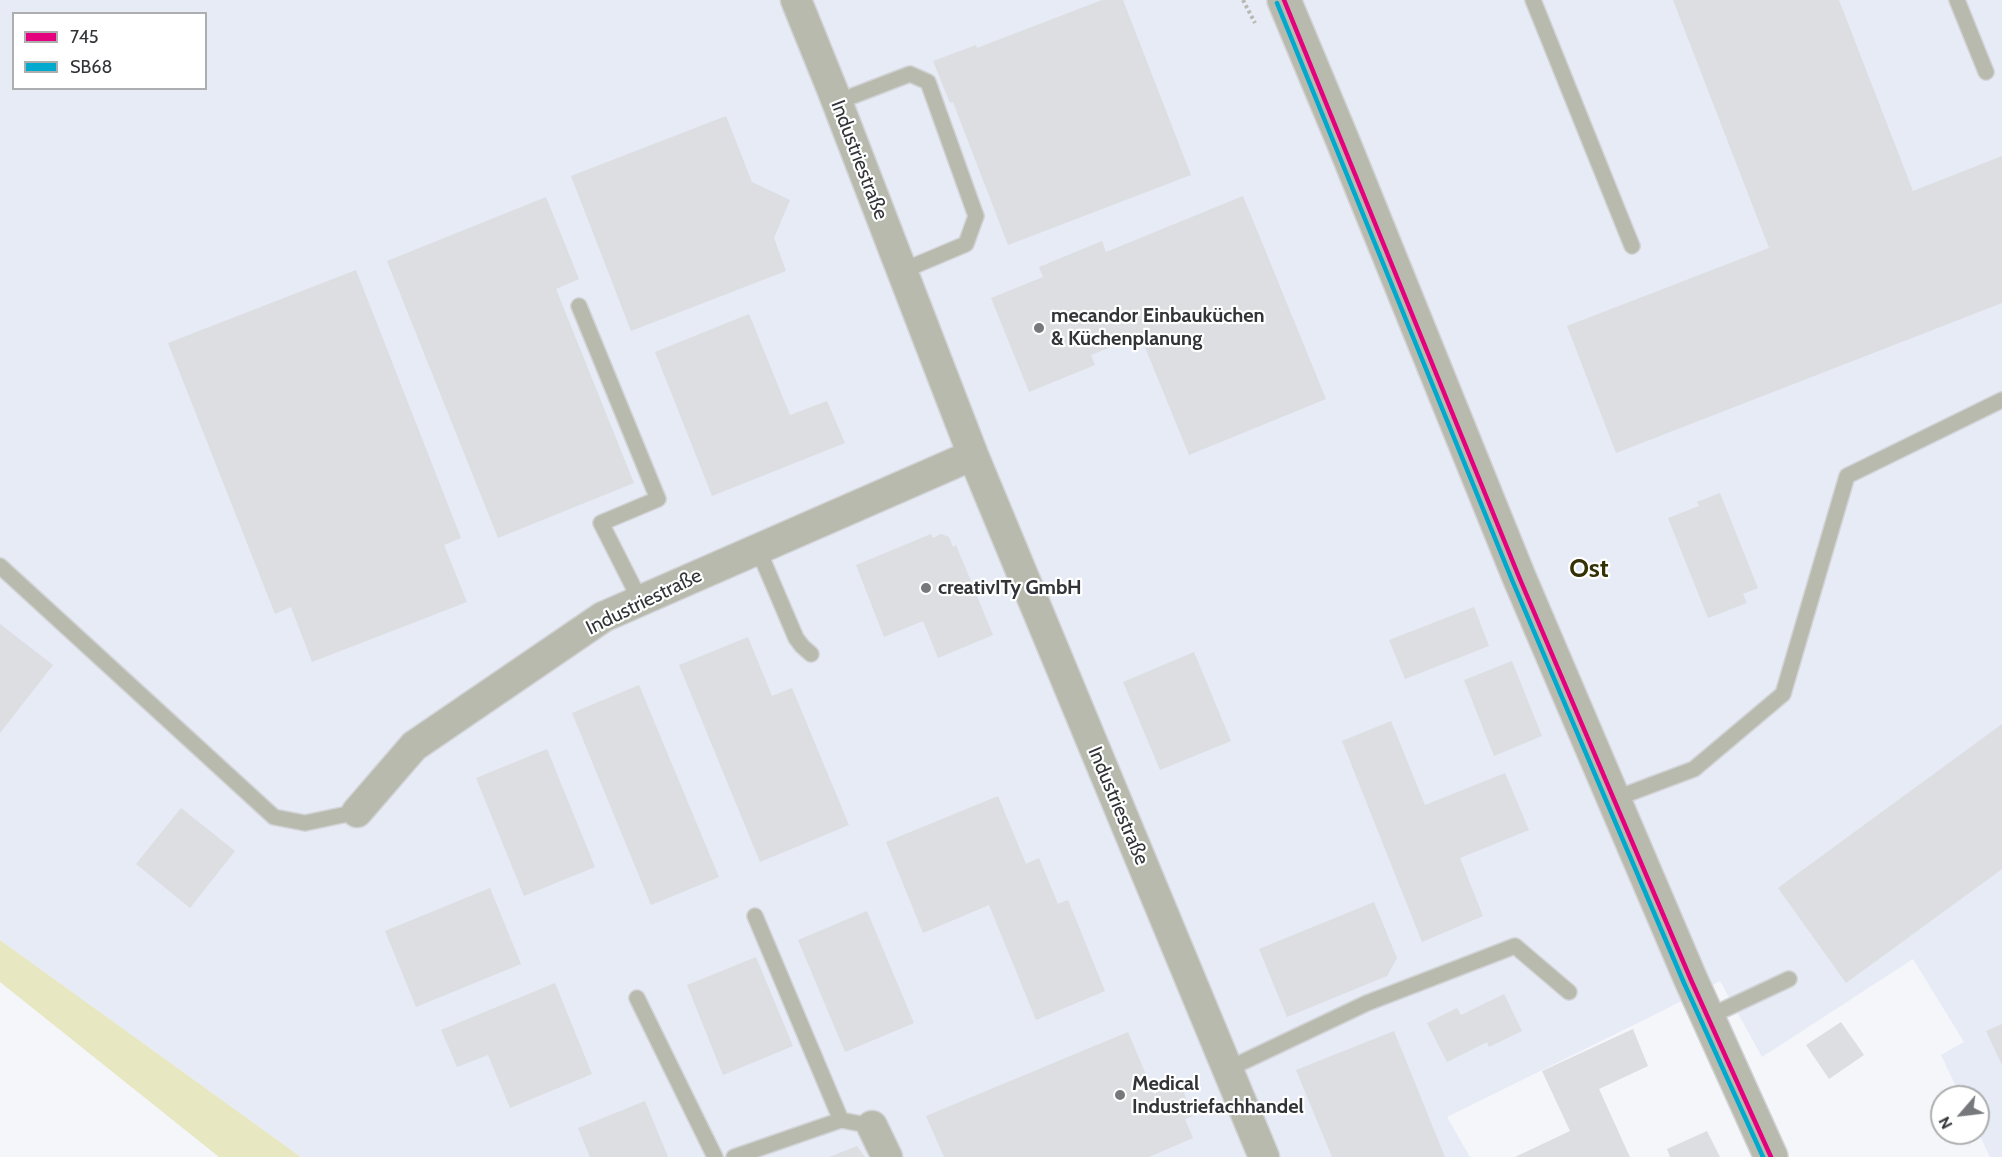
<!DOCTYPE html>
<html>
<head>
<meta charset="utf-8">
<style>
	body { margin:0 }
	#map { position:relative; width:2002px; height:1157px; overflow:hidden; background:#f4f6fa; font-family:Cabin,sans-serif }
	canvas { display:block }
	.legend { position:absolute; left:12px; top:12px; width:195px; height:78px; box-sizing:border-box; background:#fff; border:2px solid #adaeaf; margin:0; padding:8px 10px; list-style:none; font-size:18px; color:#323438 }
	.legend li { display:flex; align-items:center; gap:12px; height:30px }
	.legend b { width:30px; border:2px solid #adaeaf }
	.north { position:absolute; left:1930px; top:1085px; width:60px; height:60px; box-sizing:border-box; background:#fff; border:2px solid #adaeaf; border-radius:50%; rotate:242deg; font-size:16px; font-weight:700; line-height:24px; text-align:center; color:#323438 }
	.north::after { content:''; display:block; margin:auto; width:21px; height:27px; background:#76787c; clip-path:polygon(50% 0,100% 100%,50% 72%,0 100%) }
</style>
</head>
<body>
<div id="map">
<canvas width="2002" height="1157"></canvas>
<ul class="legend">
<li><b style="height:8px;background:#e5007d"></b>745</li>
<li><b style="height:8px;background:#00a9ce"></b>SB68</li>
</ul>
<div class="north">N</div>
</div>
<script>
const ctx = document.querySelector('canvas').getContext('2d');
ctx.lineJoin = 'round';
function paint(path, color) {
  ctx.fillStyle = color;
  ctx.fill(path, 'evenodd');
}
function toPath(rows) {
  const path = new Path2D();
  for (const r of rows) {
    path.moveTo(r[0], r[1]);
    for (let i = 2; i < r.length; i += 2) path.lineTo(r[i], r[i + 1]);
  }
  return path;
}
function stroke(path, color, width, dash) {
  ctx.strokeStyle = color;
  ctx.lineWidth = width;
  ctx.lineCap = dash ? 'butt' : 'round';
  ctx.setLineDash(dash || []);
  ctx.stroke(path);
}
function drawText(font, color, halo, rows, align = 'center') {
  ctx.font = font + ' Cabin,sans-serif';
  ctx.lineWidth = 4.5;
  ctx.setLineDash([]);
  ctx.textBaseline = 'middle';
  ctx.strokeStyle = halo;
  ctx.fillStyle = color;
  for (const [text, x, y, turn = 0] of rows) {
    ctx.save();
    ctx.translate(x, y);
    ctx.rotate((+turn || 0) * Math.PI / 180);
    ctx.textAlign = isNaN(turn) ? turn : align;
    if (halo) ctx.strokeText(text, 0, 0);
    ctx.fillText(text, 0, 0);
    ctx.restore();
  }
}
const built = toPath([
	[0,0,2002,0,2002,1157,1990,1157,1978,1132,1978,1097,1961,1097,1941,1055,1964,1042,1913,959,1762,1057,1720,981,1662,1011,1447,1117,1470,1157,301,1157,0,940],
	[14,14,206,14,206,88,14,88]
]);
const green = toPath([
	[0,940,301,1157,219,1157,0,982]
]);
const building = toPath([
	[1102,0,1123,0,1191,175,1008,245,953,102,950,103,933,61,976,45,977,48],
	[1673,0,1839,0,1913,191,2002,156,2002,303,1616,453,1567,326,1769,248],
	[726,116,752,182,790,200,774,238,786,271,631,331,571,176],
	[1243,196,1326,399,1189,455,1140,335,1091,355,1095,365,1029,392,991,298,1043,277,1039,267,1102,241,1106,252],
	[546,197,579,279,556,289,634,483,498,538,387,261],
	[356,270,461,538,444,545,467,602,312,662,291,607,275,614,168,343],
	[749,314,790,415,827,401,845,443,712,496,655,352],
	[1720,493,1758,588,1743,594,1747,603,1708,618,1668,518,1699,506,1697,502],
	[931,534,933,538,941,534,949,537,953,547,956,545,993,635,938,658,923,621,884,637,856,565],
	[1474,607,1489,646,1405,679,1389,640],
	[0,624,53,665,0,733],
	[748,637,772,696,792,688,849,825,760,862,679,665],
	[1194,652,1231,741,1160,770,1123,682],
	[1512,661,1542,736,1494,756,1464,680],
	[639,685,719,877,651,905,572,713],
	[1391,721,1425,805,1505,773,1529,830,1460,858,1483,916,1422,942,1342,741],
	[2002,724,2002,869,1846,983,1778,888],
	[547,749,595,867,524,896,476,778],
	[998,796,1026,864,1039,858,1058,904,1068,900,1105,991,1036,1020,989,905,923,933,886,842],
	[181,808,235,851,190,908,136,864],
	[490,888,521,964,416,1007,385,931],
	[1374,902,1397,958,1387,976,1287,1017,1259,949],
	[867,911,914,1023,845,1052,798,940],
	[756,957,793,1046,723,1075,687,985],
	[555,983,592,1074,510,1108,488,1055,457,1067,441,1030],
	[1504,994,1522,1031,1489,1047,1487,1042,1447,1062,1427,1023,1457,1008,1461,1015],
	[1841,1022,1864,1055,1829,1079,1806,1045],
	[2002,1024,2002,1065,1986,1031],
	[1633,1029,1648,1066,1599,1089,1630,1157,1515,1157,1570,1131,1542,1071],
	[1394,1031,1445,1157,1332,1157,1296,1070],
	[1128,1032,1154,1094,1180,1083,1193,1116,1185,1119,1193,1138,1149,1157,944,1157,926,1116],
	[645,1101,668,1157,590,1157,578,1128],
	[1707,1131,1720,1157,1670,1157,1667,1149],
	[857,1146,865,1157,829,1157]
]);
const path = toPath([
	[1243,0,1255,23]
]);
const service = toPath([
	[1533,0,1632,246],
	[1957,0,1986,72],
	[837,102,910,74,928,82,976,216,966,244,902,271],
	[579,306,658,499,601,523,640,600],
	[758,549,796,638,802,646,811,654],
	[0,566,274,817,305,823,357,812],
	[1614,799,1694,769,1783,694,1847,476,2002,400],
	[755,916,841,1120],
	[637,998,715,1157],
	[1708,1017,1789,979],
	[1228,1069,1367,1003,1515,946,1569,992],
	[734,1157,841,1120,872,1126]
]);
const minor = toPath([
	[796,0,832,89,973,455,1264,1157],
	[357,812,414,746,603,617,973,455],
	[872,1126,887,1157]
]);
const tertiary = toPath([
	[1284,0,1342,139,1519,577,1691,980,1771,1157]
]);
const bus1 = toPath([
	[1284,0,1519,577,1691,980,1771,1157]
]);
const bus2 = toPath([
	[1277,3,1512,580,1684,983,1763,1157]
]);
const markers = [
	[1039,328,6,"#76787c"],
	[926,588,6,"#76787c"],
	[1120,1095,6,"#76787c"]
];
const streetNames = [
	["Industriestraße",859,160,69],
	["Industriestraße",644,602,-26],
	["Industriestraße",1118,806,67]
];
const poiNames = [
	["mecandor Einbauküchen",1051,316],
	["& Küchenplanung",1051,339],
	["creativITy GmbH",938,588],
	["Medical",1132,1084],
	["Industriefachhandel",1132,1107]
];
const districtNames = [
	["Ost",1589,569]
];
paint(built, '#e6ebf6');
paint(green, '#e7e7c1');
paint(building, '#dcdee1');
stroke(service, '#d2d3d6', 18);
stroke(minor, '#d2d3d6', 33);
stroke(tertiary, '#d2d3d6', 36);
stroke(path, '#b8b8b3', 4, [3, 3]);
stroke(service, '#b8baae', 15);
stroke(minor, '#b8baae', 30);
stroke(tertiary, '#b8baae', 33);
stroke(bus1, '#e5007d', 4.5);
stroke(bus2, '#00a9ce', 4.5);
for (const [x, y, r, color] of markers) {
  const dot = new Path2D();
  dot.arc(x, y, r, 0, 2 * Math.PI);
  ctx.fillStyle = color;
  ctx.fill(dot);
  stroke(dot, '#fff', 2);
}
drawText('20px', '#323438', '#fff', streetNames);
drawText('bold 20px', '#323438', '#fff', poiNames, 'left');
drawText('bold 26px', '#333105', '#fff', districtNames);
</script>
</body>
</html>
